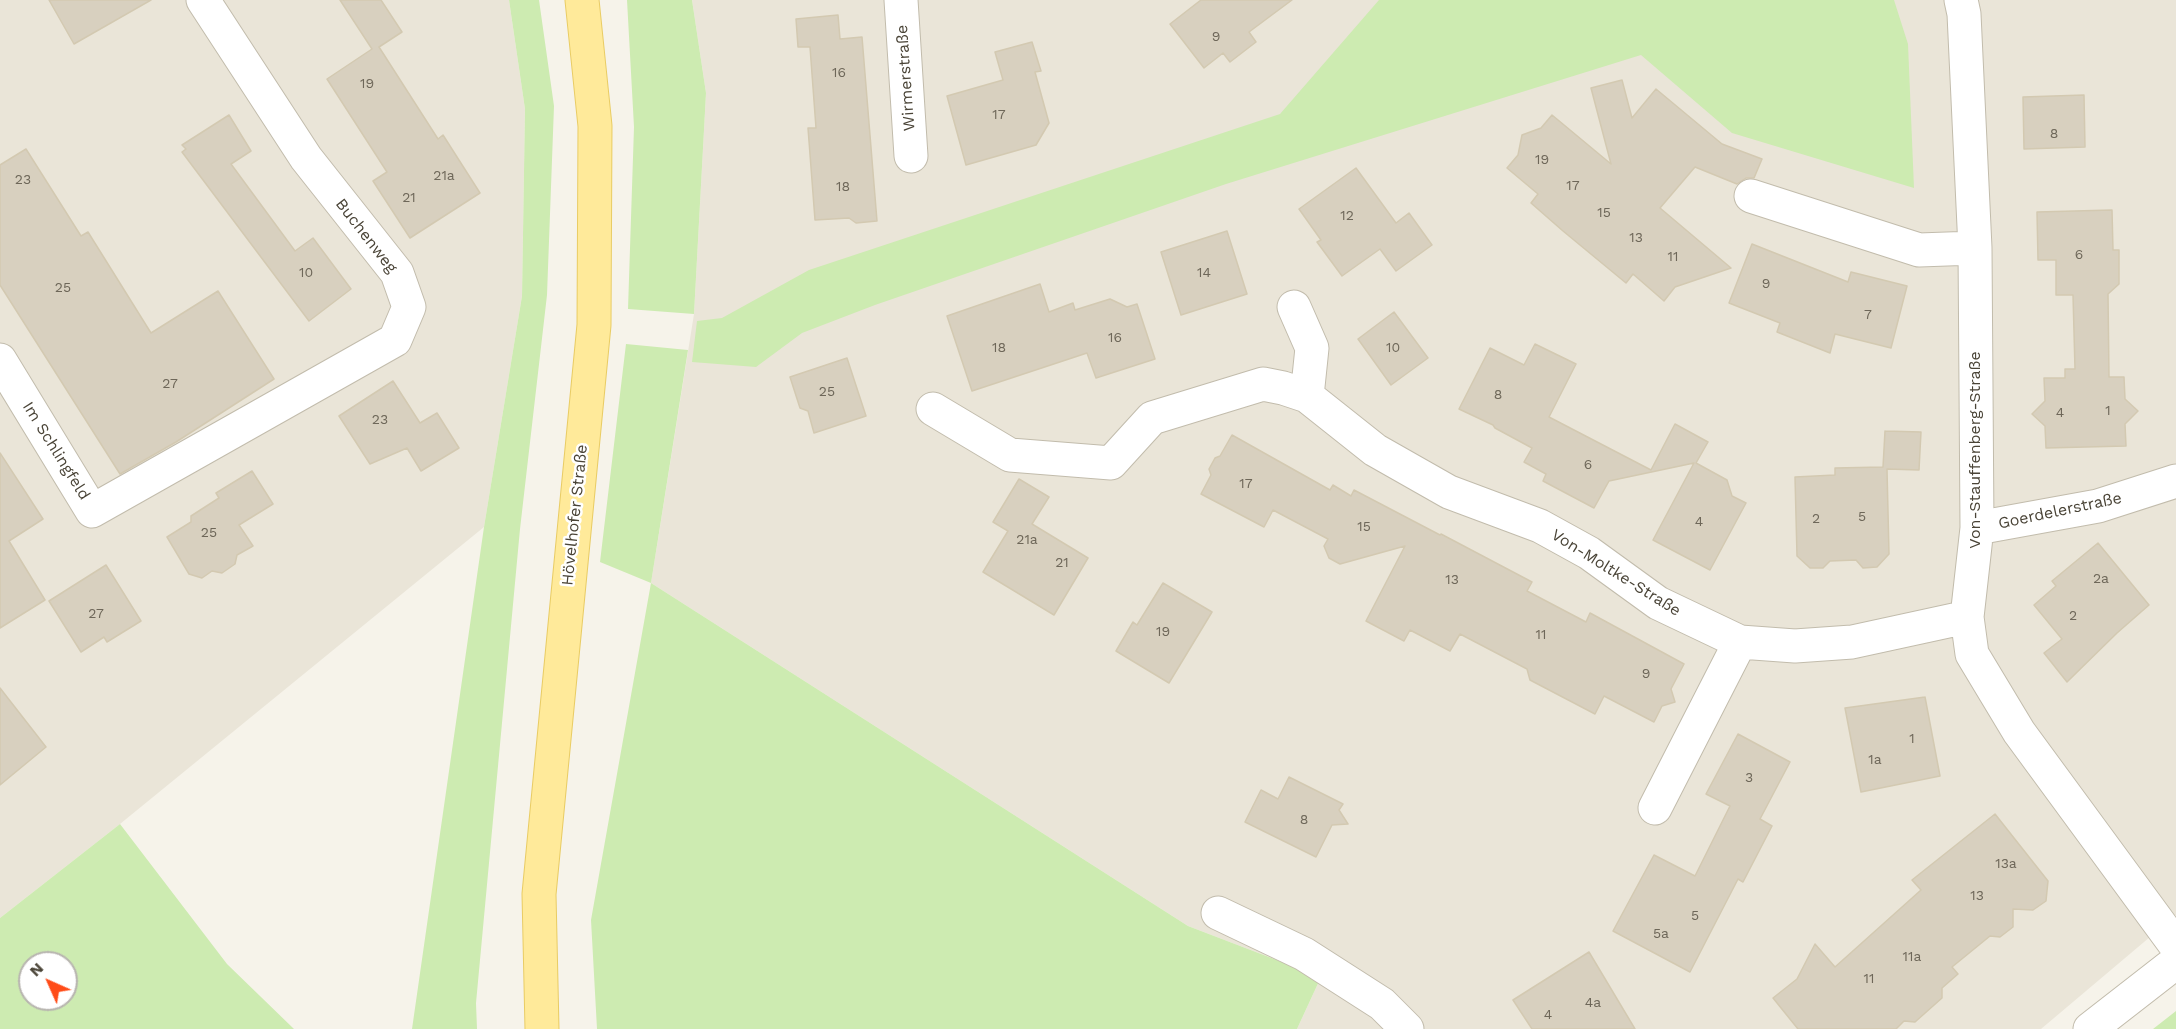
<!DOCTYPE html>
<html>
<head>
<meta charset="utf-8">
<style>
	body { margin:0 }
	#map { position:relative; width:2176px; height:1029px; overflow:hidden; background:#f6f3ea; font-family:"Work Sans",sans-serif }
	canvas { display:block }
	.north { position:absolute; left:18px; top:951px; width:60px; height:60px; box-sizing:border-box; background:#fff; border:2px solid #b7b4af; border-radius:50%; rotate:315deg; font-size:16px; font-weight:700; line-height:24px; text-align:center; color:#4a4437 }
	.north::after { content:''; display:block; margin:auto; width:21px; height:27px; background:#ff4c18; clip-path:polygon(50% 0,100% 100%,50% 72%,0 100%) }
</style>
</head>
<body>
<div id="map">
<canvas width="2176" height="1029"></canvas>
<div class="north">N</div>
</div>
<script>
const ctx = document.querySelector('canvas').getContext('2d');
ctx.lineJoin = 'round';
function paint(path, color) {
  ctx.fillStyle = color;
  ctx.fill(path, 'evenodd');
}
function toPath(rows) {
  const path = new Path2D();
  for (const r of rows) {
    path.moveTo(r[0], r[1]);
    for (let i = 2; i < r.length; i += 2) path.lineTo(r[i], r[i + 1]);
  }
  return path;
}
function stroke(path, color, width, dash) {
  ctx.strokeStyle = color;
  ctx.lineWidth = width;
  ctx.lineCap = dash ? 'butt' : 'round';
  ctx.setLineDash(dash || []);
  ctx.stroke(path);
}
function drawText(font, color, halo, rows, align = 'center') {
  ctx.font = font + ' "Work Sans",sans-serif';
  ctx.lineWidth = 5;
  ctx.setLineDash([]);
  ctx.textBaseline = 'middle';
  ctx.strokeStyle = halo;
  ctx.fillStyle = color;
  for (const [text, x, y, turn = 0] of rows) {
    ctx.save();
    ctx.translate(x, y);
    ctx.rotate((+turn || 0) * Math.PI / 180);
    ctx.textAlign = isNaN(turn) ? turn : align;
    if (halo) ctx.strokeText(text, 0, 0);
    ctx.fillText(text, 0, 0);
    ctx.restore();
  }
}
const residential = toPath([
	[0,0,509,0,525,109,522,296,484,527,120,824,0,918],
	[692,0,2176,0,2176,915,2041,1029,1297,1029,1321,977,1188,926,651,583,694,314,706,93]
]);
const green = toPath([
	[509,0,539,0,554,106,547,295,520,529,476,1003,477,1029,412,1029,484,527,522,296,525,109],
	[627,0,692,0,706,93,694,314,628,309,634,127],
	[1379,0,1894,0,1908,44,1914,188,1732,133,1641,55,1226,184,875,305,802,333,756,367,692,362,697,321,722,318,809,270,1280,114],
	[626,344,688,350,651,583,1188,926,1321,977,1297,1029,597,1029,591,920,651,583,600,562],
	[120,824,227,964,294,1029,0,1029,0,918],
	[30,963,66,963,66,999,30,999],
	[2176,1011,2176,1029,2153,1029]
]);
const building = toPath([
	[49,0,151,0,74,44,49,0],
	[340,0,381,0,402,32,379,47,438,139,443,135,480,193,410,238,373,181,387,172,327,79,372,49,340,0],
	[1201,0,1292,0,1249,32,1256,42,1230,62,1223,53,1204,68,1170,24,1201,0],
	[838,15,840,39,862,37,877,221,856,223,849,218,815,220,808,128,816,128,810,47,798,47,796,19,838,15],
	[1032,42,1041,71,1035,72,1049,123,1036,145,966,165,947,96,1003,80,995,52,1032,42],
	[1622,80,1632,118,1656,89,1722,144,1762,159,1754,178,1746,178,1737,184,1695,167,1660,208,1731,268,1675,287,1664,301,1633,274,1626,283,1563,231,1531,203,1538,194,1507,168,1518,155,1522,135,1541,128,1552,115,1611,164,1591,88,1622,80],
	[2084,95,2085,147,2024,149,2023,97,2084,95],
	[229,115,251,151,231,164,295,251,313,238,351,289,309,321,182,152,186,149,182,145,229,115],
	[26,149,81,236,88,232,151,333,218,291,274,379,176,442,120,474,0,285,0,165,26,149],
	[1356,168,1396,223,1409,213,1432,245,1396,271,1380,249,1342,276,1317,242,1321,240,1299,209,1356,168],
	[2112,210,2113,250,2119,250,2119,284,2108,294,2109,377,2124,377,2125,399,2138,411,2125,424,2126,446,2046,448,2045,426,2032,414,2045,401,2044,378,2065,378,2065,369,2075,369,2073,295,2056,295,2056,260,2038,260,2037,212,2112,210],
	[1227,231,1247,294,1181,315,1161,252,1227,231],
	[1752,244,1848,282,1851,272,1907,286,1891,348,1835,334,1830,353,1777,332,1780,323,1729,303,1752,244],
	[1040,284,1049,312,1073,303,1075,310,1110,299,1127,307,1137,304,1155,359,1096,378,1087,353,972,391,947,316,1040,284],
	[1394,312,1428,358,1391,385,1358,339,1394,312],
	[1535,344,1576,364,1549,417,1651,470,1675,424,1708,442,1696,463,1727,480,1732,496,1746,503,1710,570,1653,540,1694,463,1609,481,1594,508,1543,481,1546,474,1524,462,1532,448,1495,428,1493,425,1459,409,1490,348,1524,365,1535,344],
	[847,358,866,416,814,433,808,411,800,408,790,377,847,358],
	[393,381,420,423,437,413,459,448,421,471,407,448,370,464,339,416,393,381],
	[1885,431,1921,432,1919,470,1887,469,1889,554,1877,567,1863,568,1856,560,1830,561,1823,568,1810,568,1797,556,1795,477,1835,475,1835,468,1883,467,1885,431],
	[1232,435,1330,490,1333,485,1351,496,1354,490,1440,535,1441,534,1532,582,1527,591,1586,622,1590,613,1684,664,1671,689,1675,702,1662,706,1654,722,1604,696,1595,714,1530,680,1527,669,1460,634,1450,651,1410,630,1404,641,1366,621,1405,546,1340,564,1329,558,1324,546,1328,539,1273,510,1264,527,1201,494,1211,475,1209,469,1215,458,1220,456,1232,435],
	[0,453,43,519,9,541,45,600,0,628,0,453],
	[252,471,273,504,239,525,253,546,237,555,235,564,222,573,212,571,202,578,189,574,167,537,191,522,191,516,219,498,216,493,252,471],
	[1019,479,1049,497,1032,524,1088,558,1054,615,983,572,1008,531,993,522,1019,479],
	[2098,543,2149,605,2117,633,2067,682,2044,653,2062,639,2034,605,2056,586,2052,581,2098,543],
	[106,565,141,621,107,642,104,637,81,652,49,601,106,565],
	[1163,583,1212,612,1169,683,1116,651,1133,622,1137,625,1163,583],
	[0,688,46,747,0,785,0,688],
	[1925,697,1940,776,1861,792,1845,708,1925,697],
	[1738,734,1790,762,1760,819,1772,826,1743,882,1738,879,1690,972,1613,931,1654,855,1695,876,1730,806,1706,794,1738,734],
	[1289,777,1343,804,1339,810,1348,824,1332,825,1316,857,1245,822,1261,790,1278,799,1289,777],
	[1995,814,2048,881,2046,901,2033,910,2013,909,2013,927,2000,937,1990,936,1952,967,1958,974,1942,988,1942,998,1915,1022,1904,1021,1896,1029,1798,1029,1773,998,1797,979,1815,944,1835,967,1921,890,1912,880,1995,814],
	[1589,952,1635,1029,1532,1029,1513,1000,1589,952]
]);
const minor = toPath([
	[901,0,911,156],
	[1961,0,1964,14,1975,248,1977,528,1967,617,1972,654,2019,732,2176,946],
	[1751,196,1919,250,1975,248],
	[1294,307,1312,348,1307,396],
	[0,360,92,511,395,340,409,307,397,273,306,158,203,0],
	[933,409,1010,455,1111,463,1152,418,1263,384,1283,388,1307,396,1375,450,1449,492,1540,526,1589,553,1658,603,1740,642,1795,646,1852,642,1967,617],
	[1977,528,2098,506,2176,481],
	[1655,808,1740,642],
	[1218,913,1304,954,1382,1004,1407,1029],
	[2090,1029,2176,962]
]);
const major = toPath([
	[542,1029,539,894,594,325,595,126,582,0]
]);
const numberNames = [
	["9",1216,37],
	["16",839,73],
	["19",367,84],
	["17",999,115],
	["8",2054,134],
	["19",1542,160],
	["21a",444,176],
	["23",23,180],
	["17",1573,186],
	["18",843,187],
	["21",409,198],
	["15",1604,213],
	["12",1347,216],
	["13",1636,238],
	["6",2079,255],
	["11",1673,257],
	["10",306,273],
	["14",1204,273],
	["9",1766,284],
	["25",63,288],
	["7",1868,315],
	["16",1115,338],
	["18",999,348],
	["10",1393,348],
	["27",170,384],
	["25",827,392],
	["8",1498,395],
	["1",2108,411],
	["4",2060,413],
	["23",380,420],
	["6",1588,465],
	["17",1246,484],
	["5",1862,517],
	["2",1816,519],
	["4",1699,522],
	["15",1364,527],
	["25",209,533],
	["21a",1027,540],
	["21",1062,563],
	["2a",2101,579],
	["13",1452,580],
	["27",96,614],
	["2",2073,616],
	["19",1163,632],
	["11",1541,635],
	["9",1646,674],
	["1",1912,739],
	["1a",1875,760],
	["3",1749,778],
	["8",1304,820],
	["13a",2006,864],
	["13",1977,896],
	["5",1695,916],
	["5a",1661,934],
	["11a",1912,957],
	["11",1869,979],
	["4a",1593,1003],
	["4",1548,1015]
];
const streetNames = [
	["Wirmerstraße",906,78,-94],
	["Buchenweg",366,236,52],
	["Von-Stauffenberg-Straße",1975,450,-90],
	["Im Schlingfeld",56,451,58],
	["Goerdelerstraße",2060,511,-12],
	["Hövelhofer Straße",575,515,-84],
	["Von-Moltke-Straße",1616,573,32]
];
paint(residential, '#eae5d8');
paint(green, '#cdebb1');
paint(building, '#d8d0bf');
stroke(building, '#d3c9b1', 1.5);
stroke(minor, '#c2bcac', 35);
stroke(major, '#e9cc64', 35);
stroke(minor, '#fff', 33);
stroke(major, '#ffea9a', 33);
drawText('14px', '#6e6759', null, numberNames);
drawText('16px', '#4a4437', '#fff', streetNames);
</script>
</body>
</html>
